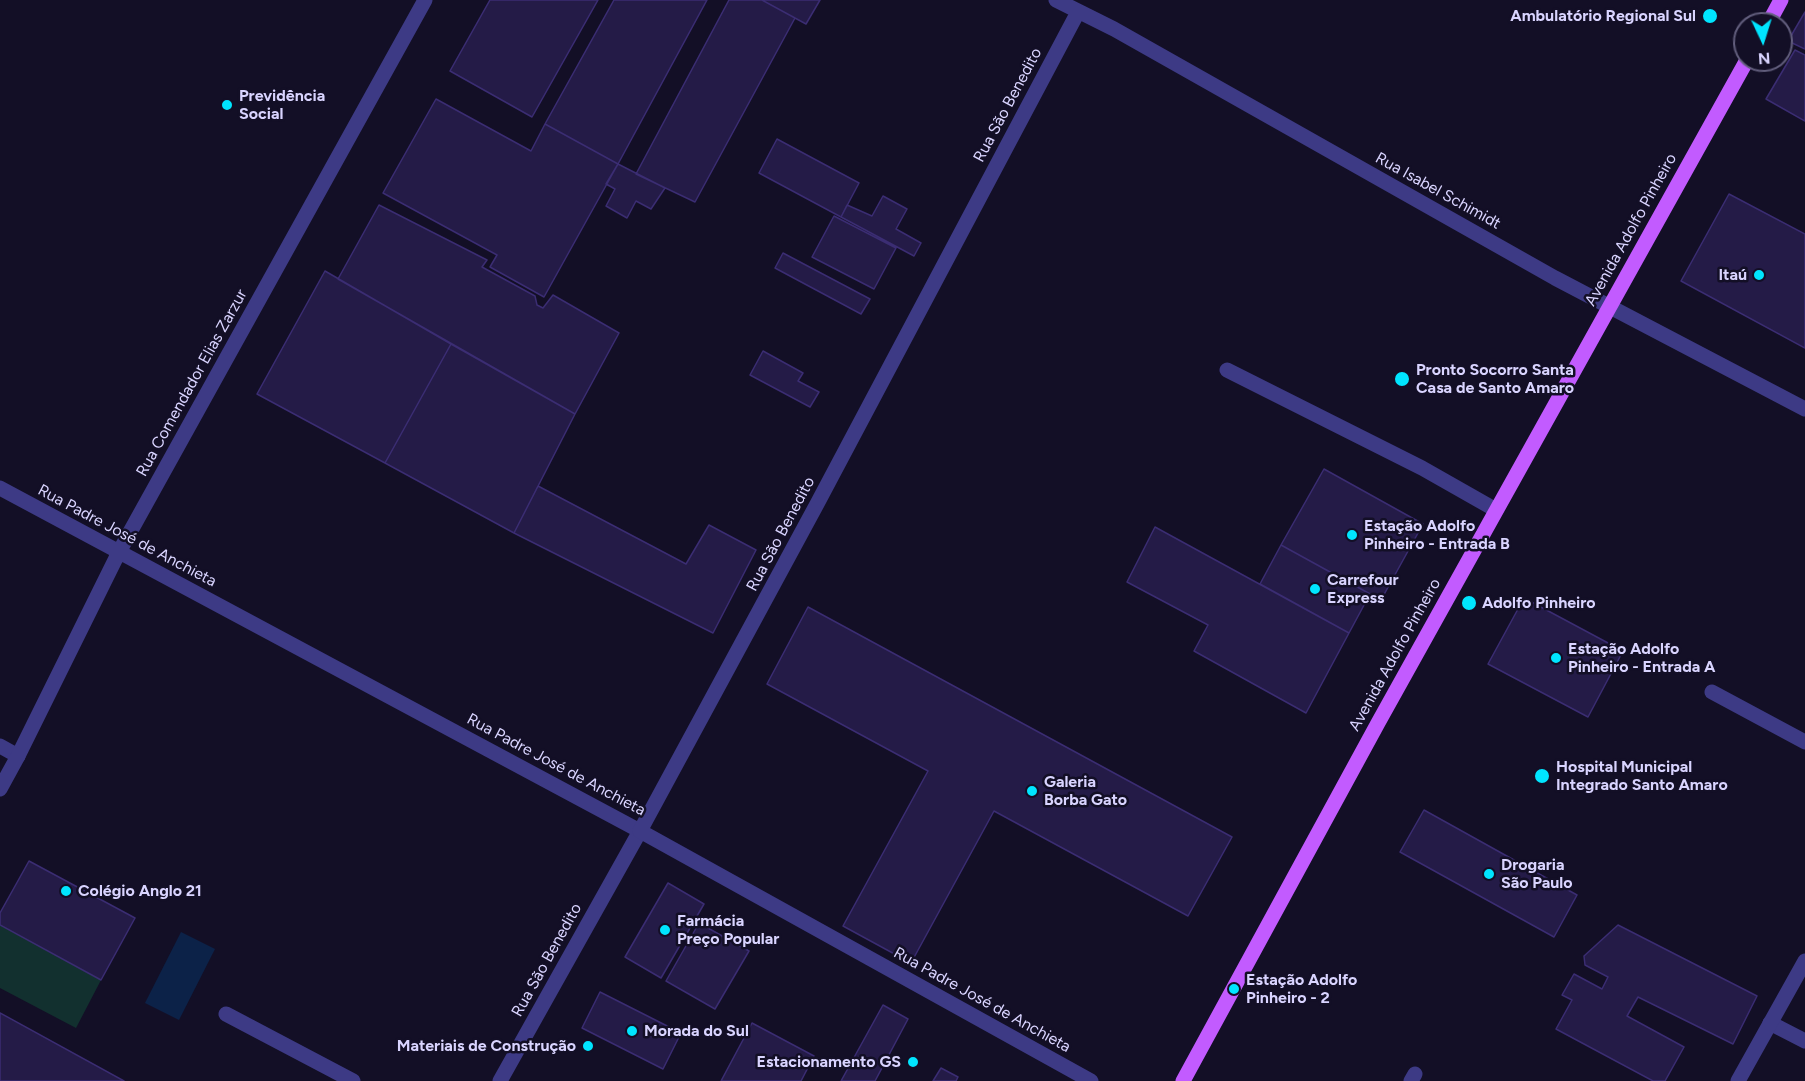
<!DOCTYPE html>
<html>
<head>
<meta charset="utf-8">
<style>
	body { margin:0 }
	#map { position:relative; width:1805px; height:1081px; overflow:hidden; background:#130f26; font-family:Figtree,sans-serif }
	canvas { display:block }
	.north { position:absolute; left:1733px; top:12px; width:60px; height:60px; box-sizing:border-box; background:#130f26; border:2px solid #625e7d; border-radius:50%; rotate:176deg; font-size:16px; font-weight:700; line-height:24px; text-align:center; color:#d9d4ff }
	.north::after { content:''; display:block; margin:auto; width:21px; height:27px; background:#00e5ff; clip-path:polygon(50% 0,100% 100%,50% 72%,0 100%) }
</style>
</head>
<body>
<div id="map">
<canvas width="1805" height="1081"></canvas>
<div class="north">N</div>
</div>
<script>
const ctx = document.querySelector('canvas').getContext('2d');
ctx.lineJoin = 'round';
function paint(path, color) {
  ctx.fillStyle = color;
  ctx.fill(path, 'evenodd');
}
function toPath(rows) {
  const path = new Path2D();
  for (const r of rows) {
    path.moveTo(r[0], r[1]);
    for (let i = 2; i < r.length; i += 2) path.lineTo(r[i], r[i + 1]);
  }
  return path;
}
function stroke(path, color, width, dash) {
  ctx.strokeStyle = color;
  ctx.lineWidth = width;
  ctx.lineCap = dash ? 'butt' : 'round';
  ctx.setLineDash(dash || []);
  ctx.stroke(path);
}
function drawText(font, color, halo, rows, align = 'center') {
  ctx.font = font + ' Figtree,sans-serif';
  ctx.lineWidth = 5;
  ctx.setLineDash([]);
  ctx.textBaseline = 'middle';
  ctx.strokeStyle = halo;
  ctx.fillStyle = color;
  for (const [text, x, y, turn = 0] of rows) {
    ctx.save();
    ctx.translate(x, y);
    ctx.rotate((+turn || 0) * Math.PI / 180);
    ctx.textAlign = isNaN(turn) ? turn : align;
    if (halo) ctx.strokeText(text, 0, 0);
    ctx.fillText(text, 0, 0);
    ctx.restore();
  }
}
const green = toPath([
	[0,925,101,980,76,1028,0,988]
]);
const water = toPath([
	[181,932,215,949,179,1020,145,1003]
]);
const building = toPath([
	[490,0,598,0,532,117,450,71,490,0],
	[614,0,707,0,618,164,545,124,614,0],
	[729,0,762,0,795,18,695,202,636,174,729,0],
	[762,0,820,0,806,24,762,0],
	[1805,12,1805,49,1788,41,1805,12],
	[1795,50,1805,55,1805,121,1766,99,1795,50],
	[436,99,531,151,545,124,618,164,544,297,490,267,497,255,383,193,436,99],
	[777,139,859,183,841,217,759,173,777,139],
	[618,164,665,188,651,209,636,201,627,218,606,206,615,189,606,184,618,164],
	[1729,194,1805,234,1805,348,1681,281,1729,194],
	[883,196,907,209,896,229,921,243,914,256,841,217,847,205,872,216,883,196],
	[379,205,487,260,482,267,535,296,537,305,543,308,553,295,619,333,575,414,338,279,379,205],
	[834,216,896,248,874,289,812,257,834,216],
	[783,253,870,299,861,314,775,268,783,253],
	[325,271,451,344,385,463,257,394,325,271],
	[451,344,575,414,514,533,385,463,451,344],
	[763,351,803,373,798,381,819,392,810,407,750,375,763,351],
	[1324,469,1423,524,1381,600,1281,545,1324,469],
	[538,486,686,564,709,525,756,550,713,633,514,533,538,486],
	[1155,527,1349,633,1306,713,1194,651,1208,625,1127,582,1155,527],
	[1281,545,1370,594,1349,633,1260,584,1281,545],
	[1524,598,1623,651,1588,717,1488,664,1524,598],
	[808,607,1232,837,1188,916,994,811,911,963,843,926,928,771,767,684,808,607],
	[1424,810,1577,895,1554,937,1400,852,1424,810],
	[29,861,135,918,101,980,0,925,0,913,29,861],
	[668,883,704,904,661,978,625,957,668,883],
	[699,923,749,951,715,1009,666,981,699,923],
	[1618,925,1757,996,1733,1044,1638,997,1627,1016,1684,1047,1665,1081,1653,1081,1556,1029,1572,1000,1562,995,1574,974,1602,989,1608,977,1585,965,1584,956,1618,925],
	[600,992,681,1033,663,1069,582,1028,600,992],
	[883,1005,908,1019,875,1081,841,1081,883,1005],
	[0,1013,124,1081,0,1081,0,1013],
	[752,1023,814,1056,801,1081,721,1081,752,1023],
	[941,1068,958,1077,956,1081,933,1081,941,1068]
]);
const service = toPath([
	[1227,370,1422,468,1496,510],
	[1712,692,1805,742],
	[0,746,18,756],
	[1770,1023,1805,1041],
	[1411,1081,1415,1074]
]);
const minor = toPath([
	[0,488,640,831,500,1081],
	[0,789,18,756,119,552,425,0],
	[226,1014,353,1081]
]);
const tertiary = toPath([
	[1056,0,1114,29,1555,278,1805,409],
	[1078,12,817,504,640,831,1091,1081],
	[1738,1081,1805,961]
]);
const primary = toPath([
	[1768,24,1781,0],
	[1183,1081,1378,723,1747,60]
]);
const markers = [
	[1710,16,8,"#00e5ff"],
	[227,105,6,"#00e5ff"],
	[1759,275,6,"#00e5ff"],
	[1402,379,8,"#00e5ff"],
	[1352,535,6,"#00e5ff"],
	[1315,589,6,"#00e5ff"],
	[1469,603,8,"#00e5ff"],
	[1556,658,6,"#00e5ff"],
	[1542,776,8,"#00e5ff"],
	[1032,791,6,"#00e5ff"],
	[1489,874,6,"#00e5ff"],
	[66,891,6,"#00e5ff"],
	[665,930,6,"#00e5ff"],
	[1234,989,6,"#00e5ff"],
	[632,1031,6,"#00e5ff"],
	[588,1046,6,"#00e5ff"],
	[913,1062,6,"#00e5ff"]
];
const poiNames = [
	["Ambulatório Regional Sul",1696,16,"right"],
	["Previdência",239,96],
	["Social",239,114],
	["Itaú",1747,275,"right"],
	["Pronto Socorro Santa",1416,370],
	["Casa de Santo Amaro",1416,388],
	["Estação Adolfo",1364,526],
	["Pinheiro - Entrada B",1364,544],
	["Carrefour",1327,580],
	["Express",1327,598],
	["Adolfo Pinheiro",1482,603],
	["Estação Adolfo",1568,649],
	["Pinheiro - Entrada A",1568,667],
	["Hospital Municipal",1556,767],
	["Integrado Santo Amaro",1556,785],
	["Galeria",1044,782],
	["Borba Gato",1044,800],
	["Drogaria",1501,865],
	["São Paulo",1501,883],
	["Colégio Anglo 21",78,891],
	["Farmácia",677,921],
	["Preço Popular",677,939],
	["Estação Adolfo",1246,980],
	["Pinheiro - 2",1246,998],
	["Morada do Sul",644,1031],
	["Materiais de Construção",576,1046,"right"],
	["Estacionamento GS",901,1062,"right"]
];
const streetNames = [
	["Rua São Benedito",1008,105,-62],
	["Rua Isabel Schimidt",1438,191,29],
	["Avenida Adolfo Pinheiro",1631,230,-61],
	["Rua Comendador Elias Zarzur",192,383,-61],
	["Rua São Benedito",781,534,-62],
	["Rua Padre José de Anchieta",127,536,28],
	["Avenida Adolfo Pinheiro",1395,655,-61],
	["Rua Padre José de Anchieta",556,765,28],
	["Rua São Benedito",547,960,-61],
	["Rua Padre José de Anchieta",982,1000,29]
];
paint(green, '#12302f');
paint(water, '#0c2248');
paint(building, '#241b47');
stroke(building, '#3b2d73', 1.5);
stroke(service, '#3d3a85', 15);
stroke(minor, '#3d3a85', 15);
stroke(tertiary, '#3d3a85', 15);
stroke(primary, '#c25bff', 15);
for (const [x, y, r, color] of markers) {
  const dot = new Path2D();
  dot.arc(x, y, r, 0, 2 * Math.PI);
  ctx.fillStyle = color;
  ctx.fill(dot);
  stroke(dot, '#130f26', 2);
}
drawText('bold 16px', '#d9d4ff', '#130f26', poiNames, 'left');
drawText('16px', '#d9d4ff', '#130f26', streetNames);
</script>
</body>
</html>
